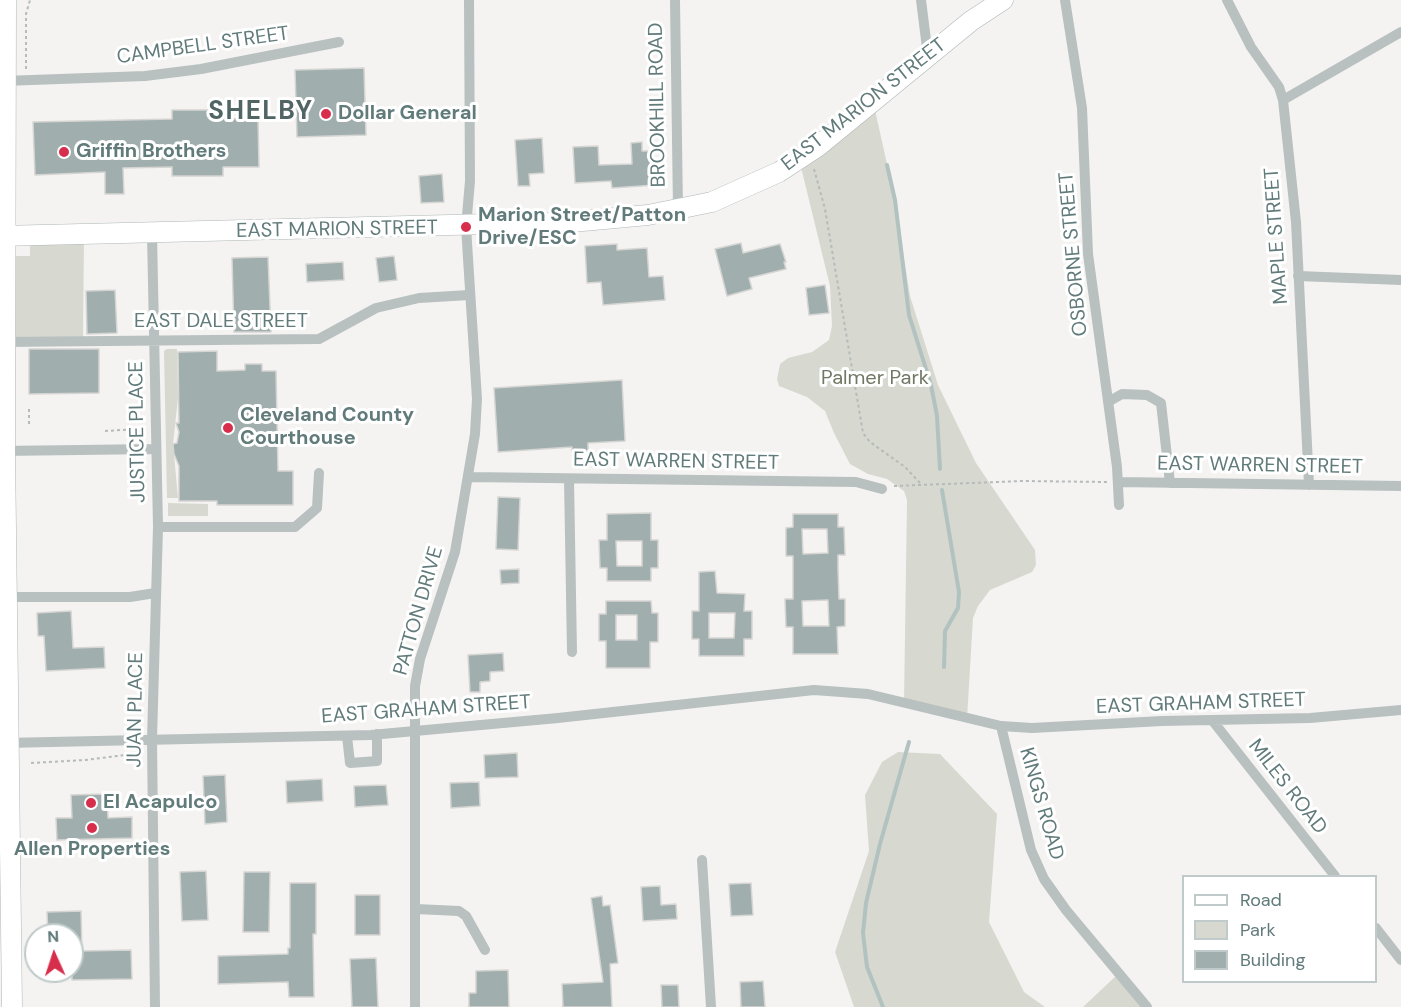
<!DOCTYPE html>
<html>
<head>
<meta charset="utf-8">
<style>
	body { margin:0 }
	#map { position:relative; width:1401px; height:1007px; overflow:hidden; background:#f4f3f1; font-family:"DM Sans",sans-serif }
	canvas { display:block }
	.legend { position:absolute; left:1182px; top:875px; width:195px; height:108px; box-sizing:border-box; background:#fff; border:2px solid #c0caca; margin:0; padding:8px 10px; list-style:none; font-size:18px; color:#617a7a }
	.legend li { display:flex; align-items:center; gap:12px; height:30px }
	.legend b { width:30px; border:2px solid #c0caca }
	.north { position:absolute; left:24px; top:923px; width:60px; height:60px; box-sizing:border-box; background:#fff; border:2px solid #c0caca; border-radius:50%; rotate:357deg; font-size:16px; font-weight:700; line-height:24px; text-align:center; color:#617a7a }
	.north::after { content:''; display:block; margin:auto; width:21px; height:27px; background:#d72e4c; clip-path:polygon(50% 0,100% 100%,50% 72%,0 100%) }
</style>
</head>
<body>
<div id="map">
<canvas width="1401" height="1007"></canvas>
<ul class="legend">
<li><b style="height:8px;background:#fff"></b>Road</li>
<li><b style="height:16px;background:#d7d9d0"></b>Park</li>
<li><b style="height:16px;background:#a0aeae"></b>Building</li>
</ul>
<div class="north">N</div>
</div>
<script>
const ctx = document.querySelector('canvas').getContext('2d');
ctx.lineJoin = 'round';
function paint(path, color) {
  ctx.fillStyle = color;
  ctx.fill(path, 'evenodd');
}
function toPath(rows) {
  const path = new Path2D();
  for (const r of rows) {
    path.moveTo(r[0], r[1]);
    for (let i = 2; i < r.length; i += 2) path.lineTo(r[i], r[i + 1]);
  }
  return path;
}
function stroke(path, color, width, dash) {
  ctx.strokeStyle = color;
  ctx.lineWidth = width;
  ctx.lineCap = dash ? 'butt' : 'round';
  ctx.setLineDash(dash || []);
  ctx.stroke(path);
}
function drawText(font, color, halo, rows, align = 'center') {
  ctx.font = font + ' "DM Sans",sans-serif';
  ctx.lineWidth = 6;
  ctx.setLineDash([]);
  ctx.textBaseline = 'middle';
  ctx.strokeStyle = halo;
  ctx.fillStyle = color;
  for (const [text, x, y, turn = 0] of rows) {
    ctx.save();
    ctx.translate(x, y);
    ctx.rotate((+turn || 0) * Math.PI / 180);
    ctx.textAlign = isNaN(turn) ? turn : align;
    if (halo) ctx.strokeText(text, 0, 0);
    ctx.fillText(text, 0, 0);
    ctx.restore();
  }
}
const green = toPath([
	[873,101,895,200,910,296,938,385,976,463,1035,550,1036,565,1032,572,990,590,978,606,973,618,967,719,904,702,907,500,904,491,887,479,868,474,850,464,834,433,825,411,807,397,779,386,777,379,780,364,788,358,812,352,829,340,832,326,830,286,799,159],
	[84,235,83,341,5,342,6,256,30,256,30,236],
	[167,349,177,349,178,398,173,444,178,498,167,498,164,351],
	[168,503,208,504,208,516,168,516],
	[898,752,940,754,997,814,989,922,1024,992,1045,1007,854,1007,835,952,869,851,865,795,882,762],
	[1118,974,1147,1007,1083,1007]
]);
const stream = toPath([
	[887,165,895,200,909,315,931,385,937,416,940,469],
	[942,490,959,592,958,608,945,631,944,667],
	[883,1007,867,967,863,933,866,903,880,844,909,742]
]);
const building = toPath([
	[364,68,366,135,297,137,295,70,364,68],
	[172,110,224,110,224,119,258,118,259,167,223,167,223,176,172,176,172,167,123,168,124,194,105,194,105,172,35,175,33,122,172,119,172,110],
	[542,138,544,173,529,174,530,186,518,186,515,140,542,138],
	[642,142,642,151,653,151,655,185,612,188,611,181,575,183,573,147,598,146,599,165,632,164,631,143,642,142],
	[442,174,444,202,421,203,419,176,442,174],
	[741,243,743,253,780,244,786,262,784,262,786,269,749,278,752,289,727,296,715,249,741,243],
	[617,244,617,250,647,248,649,277,663,276,665,300,603,305,601,282,587,283,585,246,617,244],
	[394,256,397,280,379,282,376,258,394,256],
	[268,257,271,332,234,332,232,258,268,257],
	[343,262,344,280,307,282,306,264,343,262],
	[825,285,829,313,809,315,806,288,825,285],
	[115,290,117,333,87,334,86,291,115,290],
	[29,349,99,349,99,393,29,394,29,349],
	[217,351,217,371,245,370,245,364,262,364,262,371,276,371,278,471,293,471,293,505,217,505,217,501,179,501,179,466,174,454,173,444,177,443,179,432,176,423,179,423,178,352,217,351],
	[622,380,625,441,588,443,588,451,572,451,572,447,498,452,494,388,622,380],
	[498,497,520,498,518,550,496,549,498,497],
	[651,513,651,540,658,540,658,568,651,568,651,581,607,581,607,568,600,568,599,540,607,540,607,514,651,513],
	[616,541,642,541,642,566,617,566,616,541],
	[793,514,838,514,838,527,844,527,845,555,838,555,838,568,839,599,845,599,845,626,837,627,838,654,793,654,793,627,786,627,785,599,793,599,793,556,786,556,786,528,793,527,793,514],
	[802,529,827,529,828,553,803,554,802,529],
	[828,600,829,626,803,626,802,601,828,600],
	[519,569,519,583,501,584,500,570,519,569],
	[715,571,717,593,745,594,744,611,752,611,752,639,744,639,744,656,699,656,699,639,692,639,692,611,699,611,699,572,715,571],
	[709,613,735,613,734,638,709,638,709,613],
	[606,601,651,601,652,613,658,613,658,642,650,642,650,668,606,668,606,641,599,641,599,614,606,614,606,601],
	[616,615,637,615,637,640,616,640,616,615],
	[71,611,73,648,104,647,105,668,46,671,44,636,38,636,37,613,71,611],
	[503,653,504,671,490,672,490,681,480,682,480,692,470,692,468,655,503,653],
	[517,753,518,777,485,778,484,755,517,753],
	[225,775,227,822,205,824,203,776,225,775],
	[322,779,323,801,287,803,286,781,322,779],
	[479,782,480,806,451,808,450,783,479,782],
	[386,785,388,805,355,807,354,786,386,785],
	[107,794,108,818,132,817,132,838,57,840,56,818,72,818,71,795,107,794],
	[206,871,208,920,182,921,180,872,206,871],
	[244,872,270,872,269,932,243,932,244,872],
	[290,883,316,883,316,934,313,934,314,997,289,997,288,982,218,984,218,956,288,954,288,948,290,948,290,883],
	[751,883,753,915,731,916,729,884,751,883],
	[660,886,661,905,676,904,677,919,643,921,641,887,660,886],
	[355,895,380,895,380,935,355,935,355,895],
	[602,896,603,906,610,905,618,963,610,964,612,1007,563,1007,562,984,603,982,591,898,602,896],
	[81,911,82,951,131,950,132,979,72,980,72,935,48,935,47,912,81,911],
	[376,958,378,1007,352,1007,350,959,376,958],
	[508,970,509,1007,469,1007,469,993,476,993,476,971,508,970],
	[763,981,765,1007,741,1007,740,982,763,981],
	[661,985,678,985,679,1007,662,1007,661,985]
]);
const path = toPath([
	[26,69,26,14,30,0],
	[814,169,825,209,863,433,870,442,905,467,921,484],
	[29,409,29,425],
	[105,431,139,429],
	[894,486,1023,481,1107,482],
	[31,763,85,760,141,753]
]);
const minor = toPath([
	[675,0,678,209],
	[921,0,928,56],
	[1065,0,1082,108,1088,254,1117,467,1119,505],
	[1227,0,1251,47,1279,87,1283,100,1296,222,1309,485],
	[3,81,145,76,201,69,339,42],
	[1283,100,1401,32],
	[152,234,158,527,152,739,155,1007],
	[1298,276,1401,280],
	[2,342,319,339,376,308,419,298,469,295],
	[1108,402,1122,394,1147,395,1161,403,1170,483],
	[1,451,156,449],
	[469,477,856,482,882,489],
	[569,479,572,652],
	[1118,482,1401,486],
	[158,527,295,527,317,508,319,473],
	[3,597,130,597,155,593],
	[1212,720,1335,876],
	[1001,726,1031,850,1044,879,1066,910,1147,1007],
	[347,736,350,763,377,761,377,734],
	[5,743,371,735,558,718,814,690,868,694,1001,726,1032,728,1162,721,1310,718,1401,710],
	[702,860,711,1007],
	[416,909,459,911,466,916,485,950],
	[1376,928,1401,960],
	[415,1007,415,686,420,659,455,552,475,434,477,399,466,227,470,181,469,0]
]);
const major = toPath([
	[6,0,5,451,12,1007],
	[0,236,572,222,648,215,712,202,779,172,817,147,971,21,1003,0]
]);
const markers = [
	[326,114,6,"#d72e4c"],
	[64,152,6,"#d72e4c"],
	[466,227,6,"#d72e4c"],
	[228,428,6,"#d72e4c"],
	[91,803,6,"#d72e4c"],
	[92,828,6,"#d72e4c"]
];
const streetNames = [
	["CAMPBELL STREET",203,46,-8],
	["BROOKHILL ROAD",658,105,-91],
	["EAST MARION STREET",864,105,-38],
	["EAST MARION STREET",337,230,-1],
	["MAPLE STREET",1277,236,-94],
	["OSBORNE STREET",1074,254,-95],
	["EAST DALE STREET",221,322],
	["JUSTICE PLACE",138,432,-91],
	["EAST WARREN STREET",676,462,1],
	["EAST WARREN STREET",1260,466,1],
	["PATTON DRIVE",419,611,-74],
	["EAST GRAHAM STREET",1201,704,-2],
	["JUAN PLACE",136,710,-89],
	["EAST GRAHAM STREET",426,710,-4],
	["MILES ROAD",1287,787,52],
	["KINGS ROAD",1041,804,74]
];
const poiNames = [
	["Dollar General",338,114],
	["Griffin Brothers",76,152],
	["Marion Street/Patton",478,216],
	["Drive/ESC",478,239],
	["Cleveland County",240,416],
	["Courthouse",240,439],
	["El Acapulco",103,803],
	["Allen Properties",92,850,"center"]
];
const parkNames = [
	["Palmer Park",875,379]
];
const districtNames = [
	["SHELBY",261,112]
];
paint(green, '#d7d9d0');
stroke(stream, '#b1c2c0', 4);
paint(building, '#a0aeae');
stroke(building, '#d5d5d3', 1.5);
stroke(major, '#aeb6b7', 21);
stroke(path, '#b5baba', 2, [3, 3]);
stroke(minor, '#b8c0c0', 10);
stroke(major, '#fff', 20);
for (const [x, y, r, color] of markers) {
  const dot = new Path2D();
  dot.arc(x, y, r, 0, 2 * Math.PI);
  ctx.fillStyle = color;
  ctx.fill(dot);
  stroke(dot, '#fff', 2);
}
drawText('20px', '#617a7a', '#fff', streetNames);
drawText('bold 20px', '#617a7a', '#fff', poiNames, 'left');
drawText('20px', '#707763', '#fff', parkNames);
ctx.letterSpacing = '1.5px';
drawText('bold 26px', '#526565', '#fff', districtNames);
ctx.letterSpacing = '0px';
</script>
</body>
</html>
